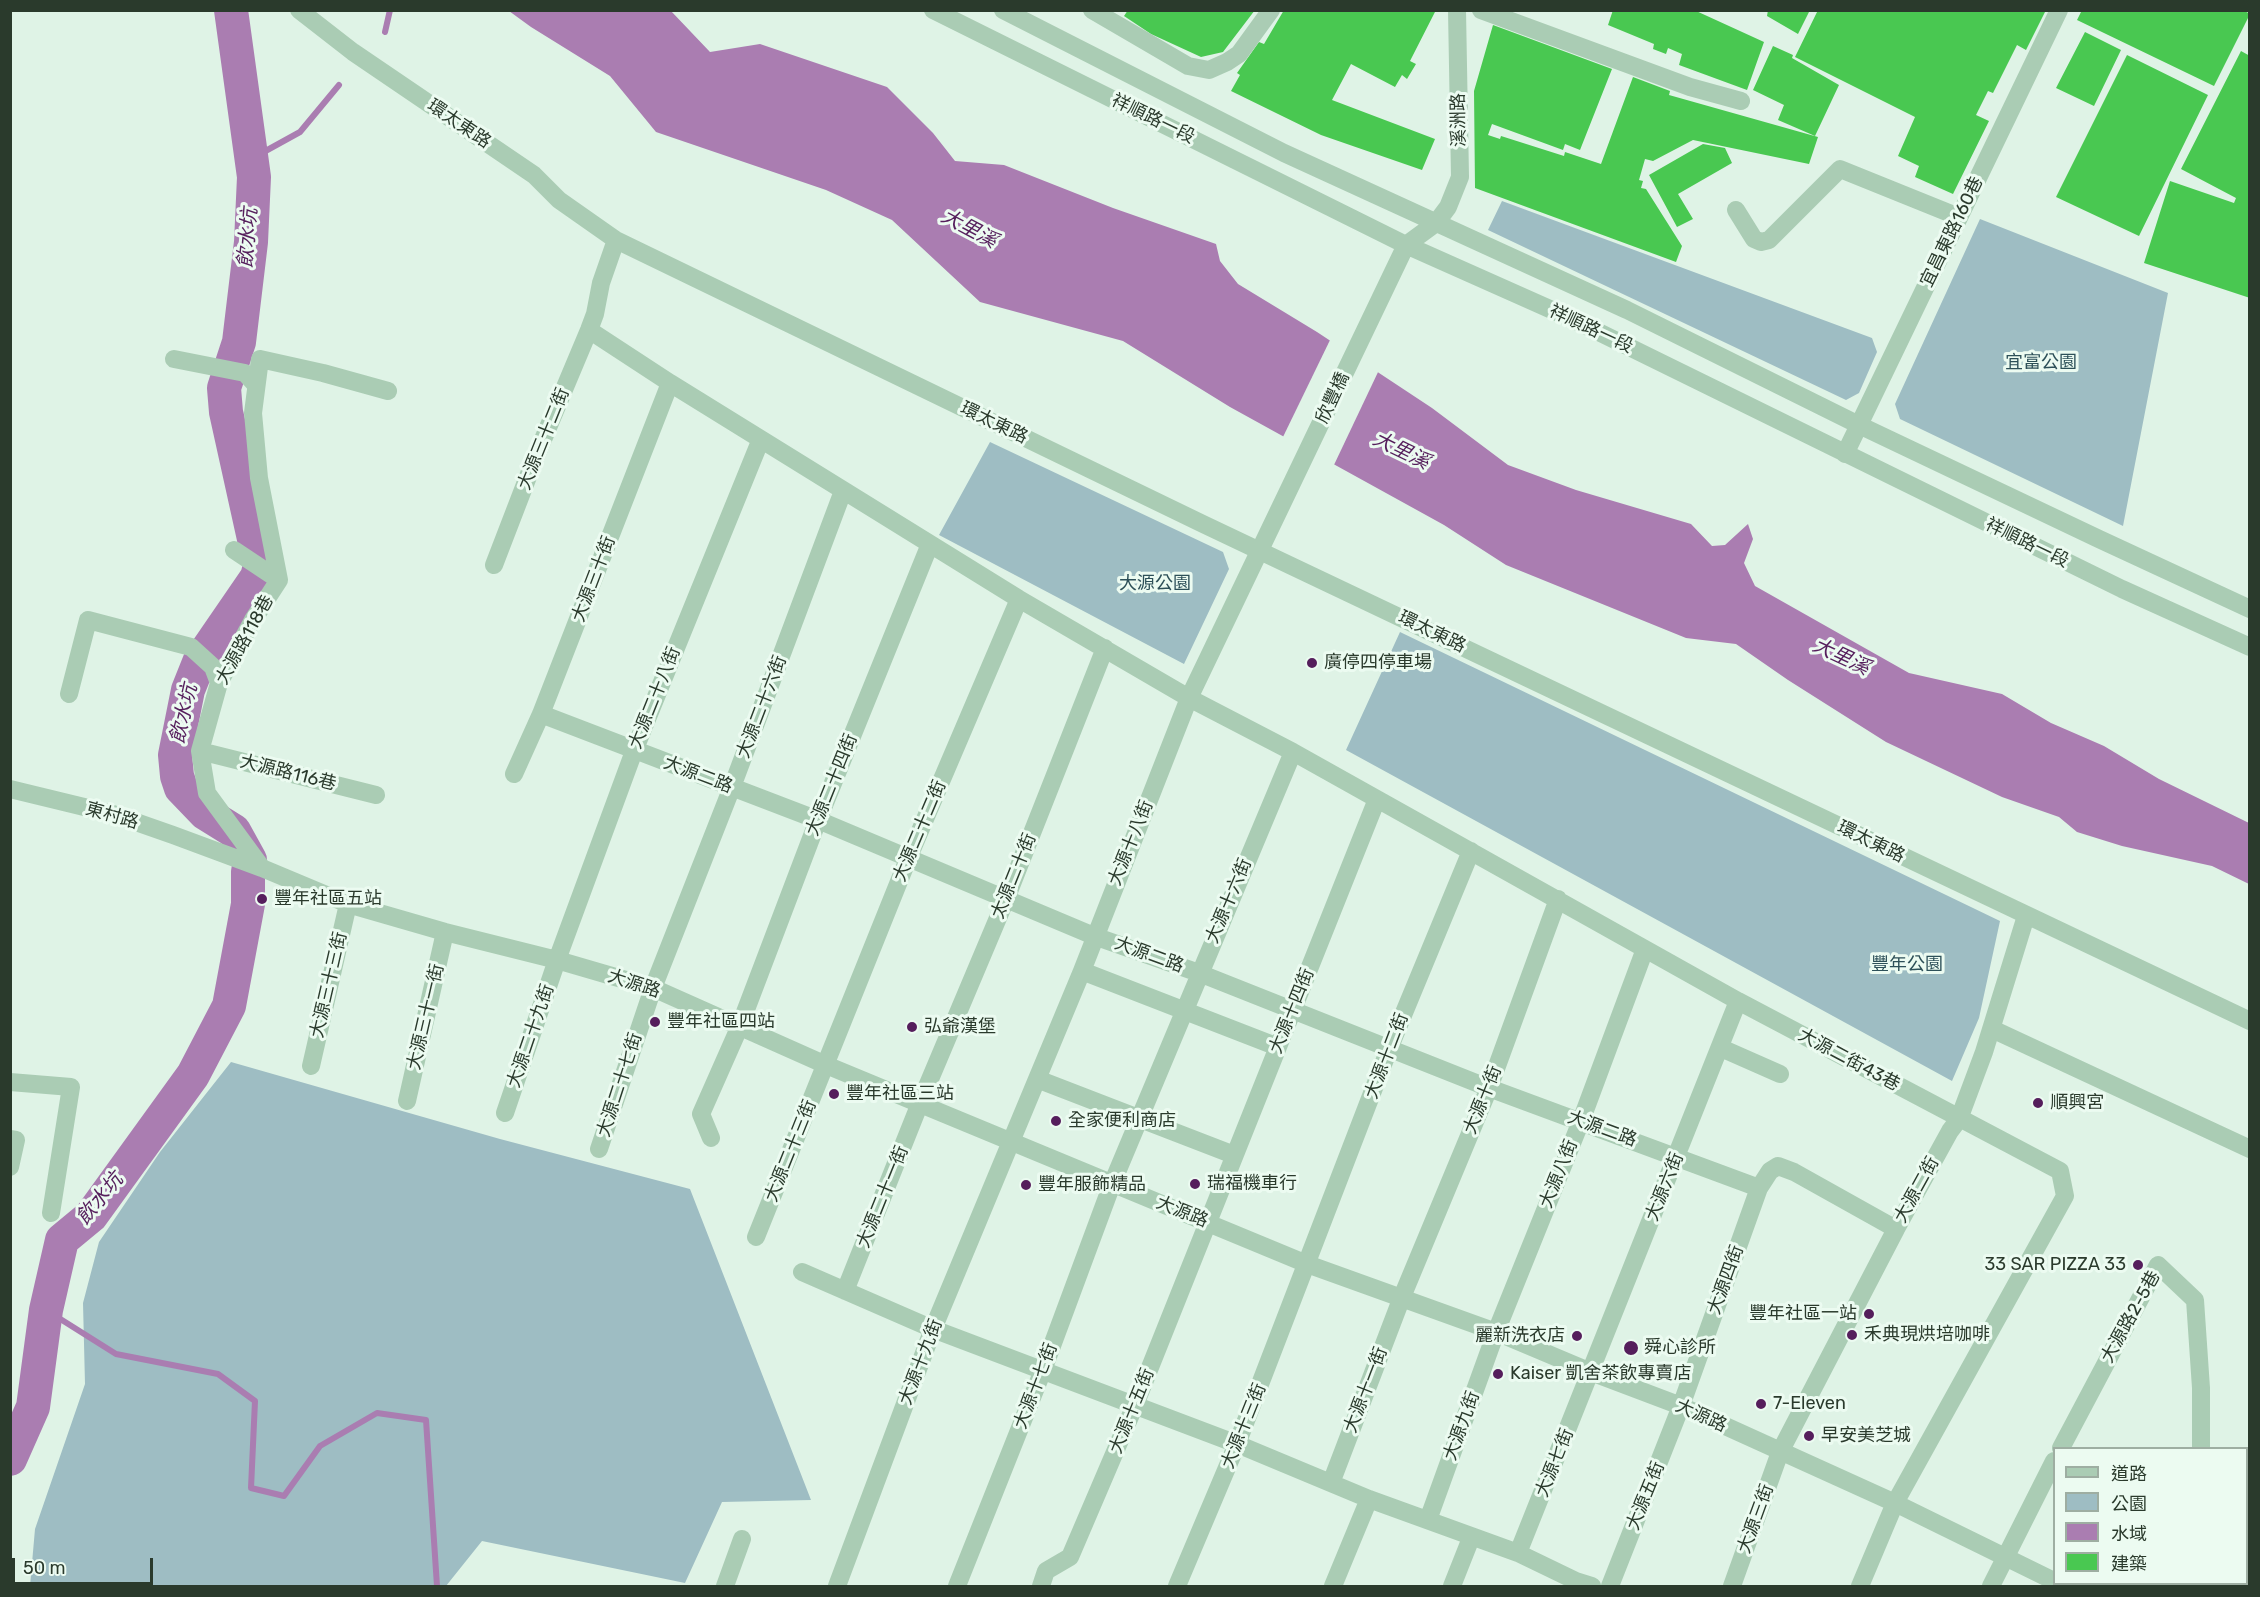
<!DOCTYPE html>
<html>
<head>
<meta charset="utf-8">
<style>
	body { margin:0 }
	#map { position:relative; width:2260px; height:1597px; overflow:hidden; background:#dff3e6; font-family:Rubik,"Noto Sans TC",sans-serif }
	canvas { display:block }
	.frame { position:absolute; inset:0; border:12px solid #2a3a2c; pointer-events:none }
	.legend { position:absolute; left:2053px; top:1447px; width:195px; height:138px; box-sizing:border-box; background:#ecfbf1; border:2px solid #9eaea2; margin:0; padding:8px 10px; list-style:none; font-size:18px; color:#2a3a2c }
	.legend li { display:flex; align-items:center; gap:12px; height:30px }
	.legend b { width:30px; border:2px solid #9eaea2 }
	.scale { position:absolute; left:12px; top:1558px; width:141px; height:27px; box-sizing:border-box; border:3px solid #2a3a2c; border-top:0; padding-left:8px; font-size:18px; line-height:21px; white-space:nowrap; color:#2a3a2c; -webkit-text-stroke:4px #ecfbf1; paint-order:stroke }
</style>
</head>
<body>
<div id="map">
<canvas width="2260" height="1597"></canvas>
<div class="frame"></div>
<ul class="legend">
<li><b style="height:8px;background:#aaccb4"></b>道路</li>
<li><b style="height:16px;background:#9ebdc3"></b>公園</li>
<li><b style="height:16px;background:#aa7db1"></b>水域</li>
<li><b style="height:16px;background:#49c851"></b>建築</li>
</ul>
<div class="scale">50 m</div>
</div>
<script>
const ctx = document.querySelector('canvas').getContext('2d');
ctx.lineJoin = 'round';
function paint(path, color) {
  ctx.fillStyle = color;
  ctx.fill(path, 'evenodd');
}
function toPath(rows) {
  const path = new Path2D();
  for (const r of rows) {
    path.moveTo(r[0], r[1]);
    for (let i = 2; i < r.length; i += 2) path.lineTo(r[i], r[i + 1]);
  }
  return path;
}
function stroke(path, color, width, dash) {
  ctx.strokeStyle = color;
  ctx.lineWidth = width;
  ctx.lineCap = dash ? 'butt' : 'round';
  ctx.setLineDash(dash || []);
  ctx.stroke(path);
}
function drawText(font, color, halo, rows, align = 'center') {
  ctx.font = font + ' Rubik,"Noto Sans TC",sans-serif';
  ctx.lineWidth = 6;
  ctx.setLineDash([]);
  ctx.textBaseline = 'middle';
  ctx.strokeStyle = halo;
  ctx.fillStyle = color;
  for (const [text, x, y, turn = 0] of rows) {
    ctx.save();
    ctx.translate(x, y);
    ctx.rotate((+turn || 0) * Math.PI / 180);
    ctx.textAlign = isNaN(turn) ? turn : align;
    if (halo) ctx.strokeText(text, 0, 0);
    ctx.fillText(text, 0, 0);
    ctx.restore();
  }
}
const green = toPath([
	[1502,201,1872,338,1877,352,1859,393,1846,400,1488,230],
	[1980,219,2168,293,2123,526,1900,419,1895,404],
	[990,442,1223,552,1229,569,1184,664,939,535],
	[1400,632,2000,921,1979,1018,1952,1081,1346,750],
	[231,1062,500,1139,690,1189,811,1500,722,1502,685,1583,482,1541,446,1586,30,1586,35,1529,85,1384,83,1303,99,1242,160,1152]
]);
const water = toPath([
	[509,11,671,11,710,52,760,44,887,87,933,133,955,161,1004,165,1113,208,1216,244,1220,261,1238,284,1317,332,1432,408,1508,465,1576,490,1691,524,1712,546,1725,545,1748,524,1753,539,1744,563,1755,586,1909,673,2002,694,2051,723,2104,746,2159,779,2249,823,2249,884,2212,866,2122,846,2077,832,2059,817,2002,797,1886,742,1788,680,1736,644,1686,638,1506,565,1444,525,1230,407,1123,341,980,302,892,220,826,190,656,132,610,76,531,27]
]);
const pier = toPath([
	[1331,338,1379,370,1333,467,1282,439]
]);
const stream = toPath([
	[385,32,390,10],
	[251,159,300,132,339,85],
	[46,1310,116,1354,218,1374,255,1401,251,1488,284,1496,320,1446,377,1413,426,1420,437,1586]
]);
const river = toPath([
	[10,1459,33,1407,46,1310,62,1240,91,1216,193,1075,229,1006,248,904,248,872,250,860,234,831,205,813,181,788,177,776,175,755,188,690,200,660,257,577,260,566,226,412,224,388,239,342,251,242,254,177,231,10]
]);
const building = toPath([
	[1128,10,1255,10,1223,52,1201,57,1151,34,1124,16],
	[1284,10,1436,10,1410,61,1416,64,1407,79,1402,75,1395,87,1351,64,1332,100,1435,139,1422,170,1321,135,1231,91,1240,75,1237,73,1259,42,1264,44],
	[1613,10,1694,10,1764,42,1747,90,1679,65,1682,54,1668,48,1666,54,1653,49,1654,44,1608,25],
	[1768,10,1810,10,1798,34,1767,16],
	[1818,10,2046,10,2026,50,2017,45,1993,93,1988,91,1976,115,1989,121,1953,194,1915,177,1919,166,1898,156,1915,117,1795,57],
	[2082,10,2243,10,2250,14,2214,86,2077,20],
	[1493,25,1612,69,1580,150,1565,144,1563,150,1492,124,1488,135,1500,139,1501,136,1564,156,1565,152,1601,164,1633,77,1670,91,1669,95,1818,137,1809,164,1693,140,1653,161,1645,159,1639,180,1643,181,1641,188,1646,189,1682,246,1676,262,1475,188,1474,91],
	[2085,32,2121,50,2094,106,2056,88],
	[1773,46,1793,55,1792,58,1839,85,1815,136,1778,120,1784,105,1753,90],
	[2241,51,2250,56,2250,298,2144,263,2170,181,2234,203,2236,198,2181,169],
	[2127,55,2208,95,2139,236,2056,197],
	[1703,144,1725,148,1732,163,1678,194,1693,219,1677,227,1649,175]
]);
const minor = toPath([
	[299,10,353,52,534,175,559,200,616,240],
	[933,10,1406,245,1570,318,2122,589,2250,647],
	[1003,10,1284,153,1627,310,1859,425,2099,539,2250,609],
	[1092,10,1188,66,1209,70,1227,62,1239,54,1271,10],
	[1481,10,1690,87,1741,101],
	[1736,210,1754,239,1761,242,1769,240,1840,169,1959,217],
	[589,330,670,383,1019,599,1189,698,1293,752,1738,1001,2060,1171,2065,1196,1895,1503,1860,1586],
	[174,359,245,373,255,384],
	[1845,454,2059,10],
	[234,550,279,580],
	[494,565,534,461,589,330,595,314,601,283,616,240,1203,524,2250,1021],
	[69,694,88,620,191,647,213,667,219,683],
	[541,714,818,820,1094,936,1199,973,1489,1088,1759,1188],
	[200,751,376,795],
	[514,774,541,714,670,383],
	[10,789,113,814,173,835,262,868,348,904,445,932,557,960,653,988,826,1065,1307,1264,1496,1332,1591,1372,1681,1406,1895,1503,2054,1581],
	[262,868,207,793,200,751,219,683,253,620,279,580,259,478,253,413,260,359,323,373,388,391],
	[1082,971,1278,1047],
	[1992,1029,2250,1149],
	[1721,1048,1780,1074],
	[311,1066,348,904],
	[1037,1079,1234,1155],
	[10,1082,71,1087,51,1213],
	[407,1101,445,932],
	[505,1113,557,960,634,751,761,439],
	[711,1138,701,1114,739,1028,818,820,930,544],
	[10,1139,16,1140,10,1167],
	[599,1149,653,988,732,787,843,491],
	[756,1237,908,859,1019,599],
	[802,1272,933,1329,1237,1444,1369,1499,1518,1553,1576,1581,1592,1586],
	[845,1291,920,1103,1006,899,1105,648],
	[2061,1448,2158,1265,2195,1300,2201,1388,2201,1448],
	[1331,1483,1402,1297,1489,1088,1558,899],
	[1428,1520,1496,1332,1581,1121,1645,949],
	[1518,1553,1738,1001],
	[2069,1584,2088,1586],
	[725,1586,742,1539],
	[837,1586,933,1329,1082,971,1189,698,1406,245,1436,223,1448,207,1460,177,1457,10],
	[957,1586,1043,1370,1112,1184,1293,752],
	[1041,1586,1046,1571,1070,1557,1135,1405,1377,799],
	[1177,1586,1237,1444,1389,1049,1471,851],
	[1333,1586,1369,1499],
	[1452,1586,1471,1538],
	[1610,1586,1681,1406,1759,1188,1770,1171,1778,1166,1794,1172,1896,1229],
	[1732,1586,1780,1452,1896,1229,1950,1131,1959,1119,1984,1052,2026,916],
	[1991,1586,2054,1461],
	[2199,1586,2199,1584]
]);
const markers = [
	[1312,663,6,"#551e5c"],
	[262,899,6,"#551e5c"],
	[655,1022,6,"#551e5c"],
	[912,1027,6,"#551e5c"],
	[834,1094,6,"#551e5c"],
	[2038,1103,6,"#551e5c"],
	[1056,1121,6,"#551e5c"],
	[1195,1184,6,"#551e5c"],
	[1026,1185,6,"#551e5c"],
	[2138,1265,6,"#551e5c"],
	[1869,1314,6,"#551e5c"],
	[1852,1335,6,"#551e5c"],
	[1577,1336,6,"#551e5c"],
	[1631,1348,8,"#551e5c"],
	[1498,1374,6,"#551e5c"],
	[1761,1404,6,"#551e5c"],
	[1809,1436,6,"#551e5c"]
];
const streetNames = [
	["祥順路一段",1153,119,26],
	["溪洲路",1459,120,-91],
	["環太東路",459,124,34],
	["宜昌東路160巷",1952,232,-64],
	["祥順路一段",1591,329,25],
	["欣豐橋",1333,398,-65],
	["環太東路",994,423,26],
	["大源三十二街",544,439,-68],
	["祥順路一段",2027,543,26],
	["大源三十街",594,579,-69],
	["環太東路",1432,632,26],
	["大源路118巷",245,640,-61],
	["大源二十八街",655,698,-68],
	["大源二十六街",762,707,-69],
	["大源路116巷",288,773,14],
	["大源二路",698,775,21],
	["大源二十四街",832,785,-68],
	["東村路",112,816,16],
	["大源二十二街",920,831,-67],
	["環太東路",1871,842,26],
	["大源十八街",1131,843,-68],
	["太源二十街",1014,876,-68],
	["大源十六街",1229,901,-67],
	["大源二路",1149,955,20],
	["大源路",634,984,18],
	["大源三十三街",329,985,-77],
	["大源十四街",1292,1011,-68],
	["大源三十一街",426,1017,-77],
	["大源二十九街",531,1036,-71],
	["大源十二街",1387,1056,-69],
	["大源二街43巷",1849,1060,28],
	["大源二十七街",620,1085,-72],
	["大源十街",1483,1100,-68],
	["大源二路",1602,1129,20],
	["大源二十三街",791,1151,-68],
	["大源八街",1559,1174,-68],
	["大源六街",1665,1187,-68],
	["大源二街",1917,1190,-61],
	["大源二十一街",883,1197,-68],
	["大源路",1182,1212,22],
	["大源四街",1726,1280,-70],
	["大源路2-5巷",2131,1317,-61],
	["大源十九街",921,1362,-69],
	["大源十七街",1036,1386,-69],
	["大源十一街",1366,1390,-69],
	["大源十五街",1132,1411,-68],
	["大源路",1701,1416,24],
	["大源十三街",1244,1426,-68],
	["大源九街",1462,1426,-70],
	["大源七街",1555,1463,-68],
	["大源五街",1646,1496,-68],
	["大源三街",1756,1519,-70]
];
const parkNames = [
	["宜富公園",2041,363],
	["大源公園",1155,584],
	["豐年公園",1907,965]
];
const poiNames = [
	["廣停四停車場",1324,663],
	["豐年社區五站",274,899],
	["豐年社區四站",667,1022],
	["弘爺漢堡",924,1027],
	["豐年社區三站",846,1094],
	["順興宮",2050,1103],
	["全家便利商店",1068,1121],
	["瑞福機車行",1207,1184],
	["豐年服飾精品",1038,1185],
	["33 SAR PIZZA 33",2126,1265,"right"],
	["豐年社區一站",1857,1314,"right"],
	["禾典現烘培咖啡",1864,1335],
	["麗新洗衣店",1565,1336,"right"],
	["舜心診所",1644,1348],
	["Kaiser 凱舍茶飲專賣店",1510,1374],
	["7-Eleven",1773,1404],
	["早安美芝城",1821,1436]
];
const waterNames = [
	["大里溪",969,229,28],
	["飲水坑",248,238,-85],
	["大里溪",1401,451,26],
	["大里溪",1841,657,25],
	["飲水坑",184,714,-77],
	["飲水坑",100,1199,-50]
];
paint(green, '#9ebdc3');
paint(water, '#aa7db1');
paint(pier, '#dff3e6');
stroke(stream, '#aa7db1', 6);
stroke(river, '#aa7db1', 34);
paint(building, '#49c851');
stroke(minor, '#aaccb4', 18);
for (const [x, y, r, color] of markers) {
  const dot = new Path2D();
  dot.arc(x, y, r, 0, 2 * Math.PI);
  ctx.fillStyle = color;
  ctx.fill(dot);
  stroke(dot, '#ecfbf1', 2);
}
drawText('18px', '#2a3a2c', '#ecfbf1', streetNames);
drawText('18px', '#2d5058', '#ecfbf1', parkNames);
drawText('18px', '#2a3a2c', '#ecfbf1', poiNames, 'left');
drawText('italic 20px', '#551e5c', '#ecfbf1', waterNames);
</script>
</body>
</html>
